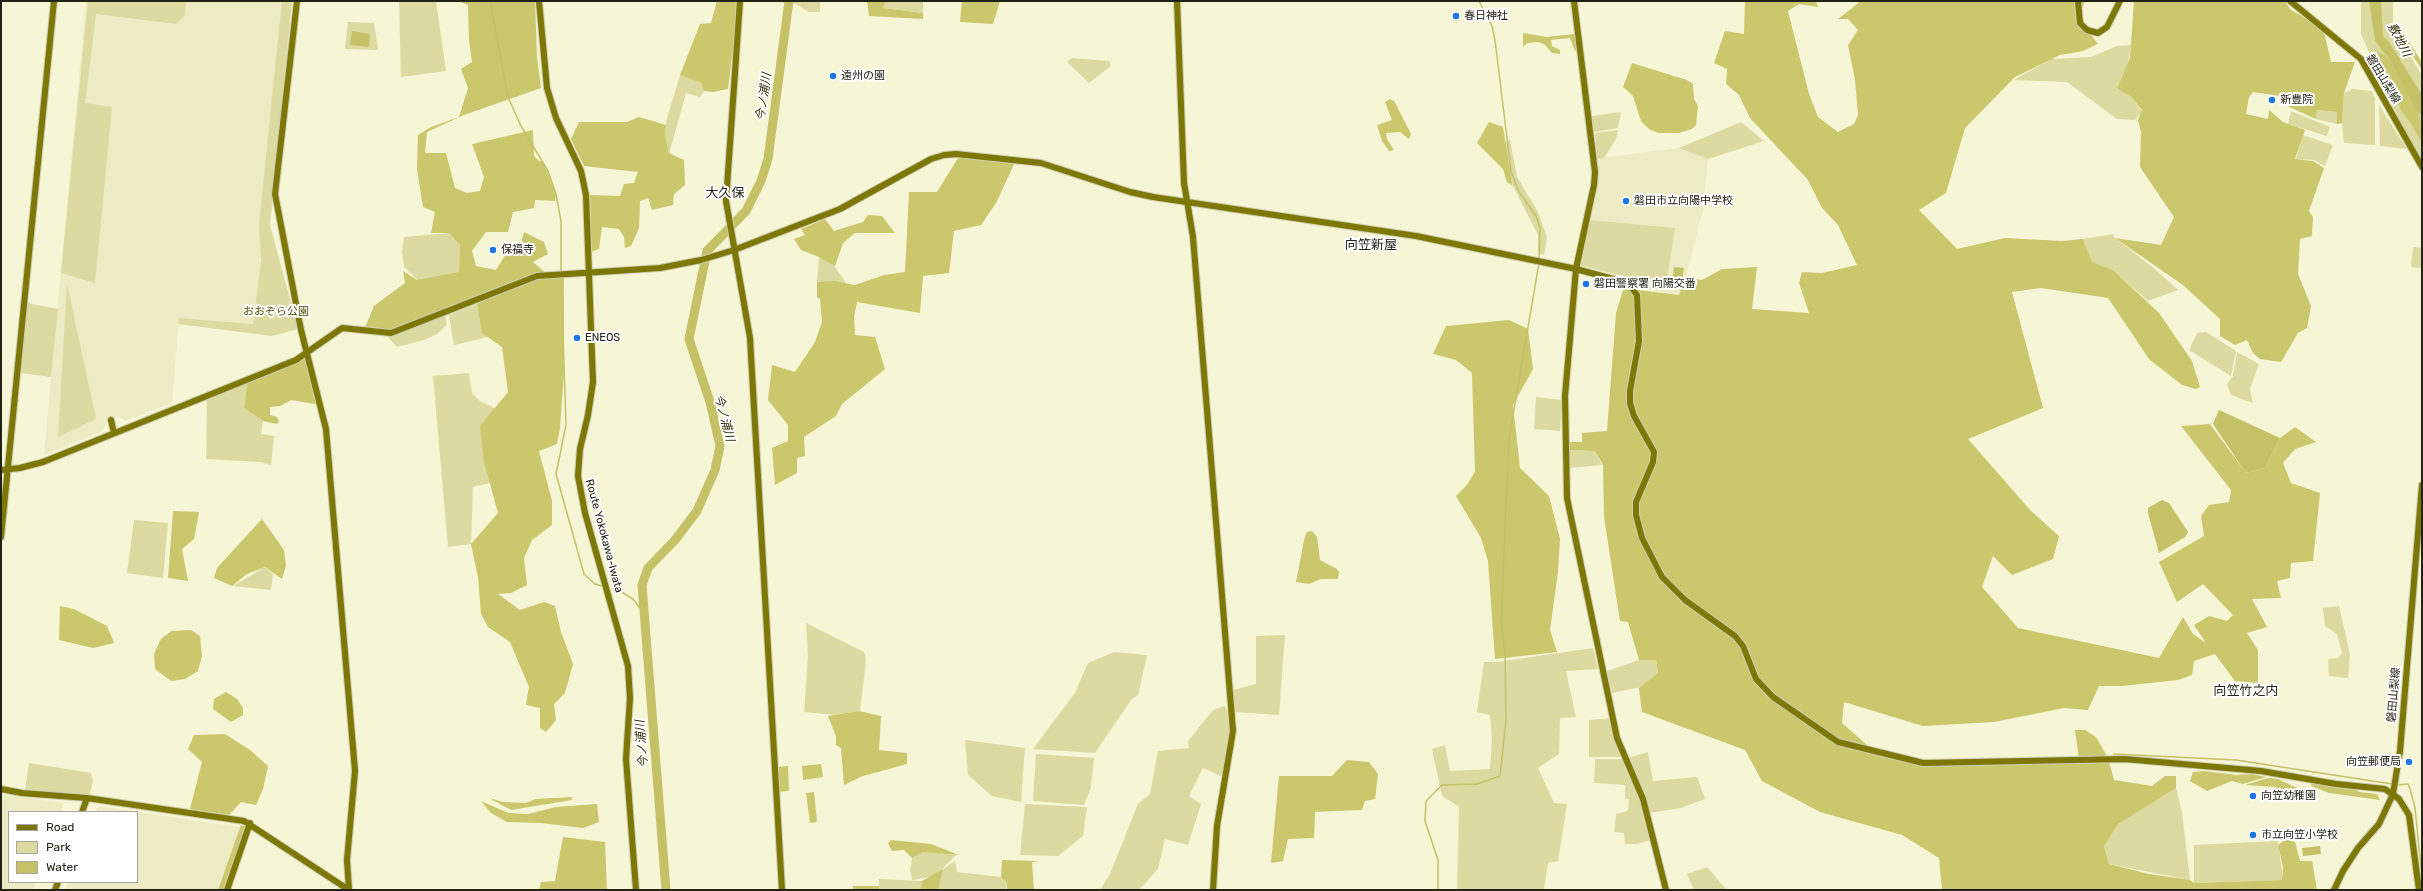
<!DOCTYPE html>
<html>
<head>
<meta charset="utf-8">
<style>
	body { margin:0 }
	#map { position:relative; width:2423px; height:891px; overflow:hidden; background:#f6f5d5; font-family:Rubik,sans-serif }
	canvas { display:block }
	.frame { position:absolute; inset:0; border:2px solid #222216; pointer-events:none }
	.legend { position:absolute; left:8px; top:811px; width:130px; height:72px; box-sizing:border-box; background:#fff; border:1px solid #a7a7a2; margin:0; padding:5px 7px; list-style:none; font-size:12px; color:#222216 }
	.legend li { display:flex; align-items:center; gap:8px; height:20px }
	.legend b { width:20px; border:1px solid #a7a7a2 }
</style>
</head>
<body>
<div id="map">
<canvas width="2423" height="891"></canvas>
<div class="frame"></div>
<ul class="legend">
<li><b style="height:5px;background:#7d7705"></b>Road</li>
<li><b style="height:11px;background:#dcdaa1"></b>Park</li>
<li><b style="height:11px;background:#c5c167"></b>Water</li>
</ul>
</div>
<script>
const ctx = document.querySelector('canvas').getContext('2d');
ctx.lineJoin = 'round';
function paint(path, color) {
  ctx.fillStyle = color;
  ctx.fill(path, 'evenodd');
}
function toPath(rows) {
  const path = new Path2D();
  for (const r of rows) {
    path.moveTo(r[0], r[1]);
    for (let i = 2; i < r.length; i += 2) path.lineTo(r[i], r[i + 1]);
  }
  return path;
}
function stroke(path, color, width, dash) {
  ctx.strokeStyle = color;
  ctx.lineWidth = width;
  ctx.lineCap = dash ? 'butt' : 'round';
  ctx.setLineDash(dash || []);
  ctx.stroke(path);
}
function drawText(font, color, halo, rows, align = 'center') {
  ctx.font = font + ' Rubik,"Noto Sans JP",sans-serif';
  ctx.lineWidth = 4;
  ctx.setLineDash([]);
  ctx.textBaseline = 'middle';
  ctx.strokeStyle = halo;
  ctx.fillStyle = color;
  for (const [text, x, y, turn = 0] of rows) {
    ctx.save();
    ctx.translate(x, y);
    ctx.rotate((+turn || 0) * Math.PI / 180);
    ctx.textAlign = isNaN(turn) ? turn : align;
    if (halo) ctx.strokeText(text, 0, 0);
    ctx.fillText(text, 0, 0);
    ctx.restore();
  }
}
const built = toPath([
	[86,1,290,1,253,324,179,318,172,403,125,421,116,416,107,422,101,432,44,455],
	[1679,148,1708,159,1703,210,1681,295,1632,287,1576,269,1594,183,1594,159],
	[1,795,64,803,61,812,9,812,9,882,36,882,33,890,1,890],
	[98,806,239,827,241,829,219,890,66,890,69,882,137,882,137,812,96,812]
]);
const green = toPath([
	[88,1,186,1,185,15,176,24,96,14,85,103,112,107,95,283,61,273],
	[282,1,292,1,270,225,298,329,272,336,178,324,179,318,253,324,261,259,259,224],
	[399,1,436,1,446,71,401,77],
	[771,1,820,1,820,12,809,12,795,4],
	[886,1,923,1,923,13,883,8],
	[2361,1,2393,1,2393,28,2422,75,2422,165,2407,140,2361,34],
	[348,22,374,23,378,50,345,49],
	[2131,45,2128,64,2117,87,2130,96,2142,111,2135,120,2117,119,2067,82,2014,80,2051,59,2091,57,2117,46],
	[1072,58,1109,61,1111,66,1089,83,1067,62],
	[680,75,701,83,704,91,700,97,686,93,669,154,665,137,666,122],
	[2352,89,2372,91,2375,98,2375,145,2344,143,2342,123,2344,93],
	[2379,105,2407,149,2380,146],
	[2317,110,2337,112,2337,124,2316,119],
	[2291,111,2330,127,2327,136,2288,124],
	[1621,112,1618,128,1594,132,1592,116],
	[1741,122,1764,141,1708,159,1679,148],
	[1618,130,1616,139,1604,158,1597,159,1595,133],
	[2303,135,2333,145,2325,166,2314,160,2296,159],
	[1510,140,1517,177,1537,210,1543,226,1547,238,1544,255,1538,253,1538,235,1510,180,1505,142],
	[1589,220,1675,228,1666,286,1579,265],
	[449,233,460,245,459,273,420,282,404,267,402,253,404,237],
	[2113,234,2115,238,2155,269,2178,290,2148,301,2113,270,2091,262,2083,239],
	[2413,247,2422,248,2422,268,2411,267],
	[819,257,833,264,846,283,817,282],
	[67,284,96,419,58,437],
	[27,303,58,309,51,377,21,373],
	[477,304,482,332,488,337,454,345,449,315],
	[445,314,447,325,437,334,424,340,397,347,388,337],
	[2206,332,2236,351,2231,376,2189,350,2197,333],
	[2237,352,2259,364,2250,389,2253,403,2231,395,2227,384,2233,376],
	[469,373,472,393,480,401,497,409,480,426,490,483,473,487,471,544,448,547,433,376],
	[248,378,244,408,263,421,261,434,274,436,271,465,260,462,206,459,207,395],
	[1536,397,1562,400,1560,431,1534,429],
	[1570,450,1595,451,1602,465,1570,468],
	[134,520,168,523,163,578,127,573],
	[265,567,273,574,271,590,233,586],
	[2339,606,2350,654,2348,678,2329,676,2328,659,2338,658,2342,653,2337,634,2325,626,2323,608],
	[806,623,864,652,866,660,860,711,833,715,804,712,808,656],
	[1285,635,1279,715,1235,712,1233,690,1256,684,1256,636],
	[1593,648,1598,669,1566,671,1576,717,1560,718,1559,754,1538,768,1554,803,1567,804,1558,861,1548,863,1544,890,1450,890,1457,889,1459,807,1442,796,1432,749,1445,745,1450,771,1490,769,1492,739,1490,715,1477,712,1484,662,1497,662],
	[1114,652,1147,655,1138,695,1131,700,1095,753,1033,749,1075,693,1088,663],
	[1656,659,1658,673,1641,687,1612,693,1607,671,1639,660],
	[1225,706,1233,726,1221,776,1203,768,1189,796,1201,804,1188,845,1165,839,1158,869,1139,890,1100,890,1110,874,1138,804,1150,794,1158,751,1189,748,1188,741,1213,710],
	[1612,718,1623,757,1589,757,1589,720],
	[965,740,1025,748,1021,802,992,796,968,775],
	[1648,752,1653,781,1697,777,1705,799,1681,808,1649,813,1654,839,1637,844,1625,844,1624,833,1614,832,1616,814,1628,811,1629,799,1625,799,1625,785,1594,783,1595,759,1625,759],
	[1036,754,1094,758,1091,787,1084,805,1033,801],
	[29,763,91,773,93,782,89,796,25,790],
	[2176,788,2182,812,2190,880,2109,864,2104,846,2113,826],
	[1025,804,1087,807,1083,836,1058,856,1020,855],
	[2278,841,2283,880,2194,883,2194,845],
	[923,852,939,852,956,855,940,871,955,861,957,872,1001,877,1007,883,1006,890,879,890,879,879,922,881,930,877,912,880,910,870,912,858],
	[1707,867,1727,890,1694,890,1687,874]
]);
const forest = toPath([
	[458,1,535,1,537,57,541,88,464,115,427,132,425,153,446,153,455,188,467,193,480,191,484,177,472,144,533,130,534,156,539,161,543,161,556,194,555,201,535,200,534,208,513,212,508,232,486,232,472,251,476,266,496,270,509,249,520,248,524,232,544,242,548,254,533,262,548,275,564,274,564,370,560,428,557,444,539,451,552,501,552,525,532,540,524,558,527,585,511,593,498,594,520,610,544,602,555,606,561,632,573,664,565,693,554,704,556,720,546,732,540,728,540,708,526,705,529,687,510,642,488,627,481,614,478,577,471,544,498,513,484,462,480,426,508,392,502,347,482,333,477,304,479,298,393,332,364,330,374,306,405,283,403,271,417,280,459,272,460,245,449,233,431,233,435,212,423,207,417,169,418,135,431,127,459,117,468,88,461,69,472,62,469,40,468,5],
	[717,1,739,1,728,89,713,92,704,91,701,83,680,75,700,24,711,23],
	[867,1,886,1,883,8,923,13,923,19,869,16],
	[962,1,1000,1,993,24,960,22],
	[1745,1,1816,1,1818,7,1799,4,1788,11,1809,94,1818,117,1838,132,1854,124,1858,115,1855,80,1848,45,1858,30,1848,19,1838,19,1861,1,2085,1,2078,18,2098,44,2083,51,2060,55,2015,77,1965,128,1946,193,1919,210,1957,249,2005,238,2062,241,2083,239,2092,262,2113,270,2159,313,2192,361,2200,387,2196,389,2182,385,2149,359,2108,298,2041,288,2012,292,2043,408,1968,439,2031,511,2059,536,2053,559,2012,575,1993,556,1982,587,2018,628,2159,658,2183,617,2193,634,2206,643,2194,625,2209,616,2227,621,2233,615,2203,584,2177,602,2159,562,2204,536,2201,516,2209,505,2229,502,2231,490,2181,426,2210,424,2246,473,2265,468,2280,438,2295,427,2316,442,2295,449,2283,463,2291,483,2320,493,2313,561,2291,563,2290,578,2277,581,2281,598,2252,599,2267,627,2247,633,2258,650,2258,683,2235,681,2215,654,2194,661,2192,675,2178,680,2122,686,2099,686,2088,710,2064,708,1994,722,1923,726,1844,702,1842,723,1875,752,1929,763,2079,759,2075,730,2085,730,2096,737,2108,758,2114,780,2152,786,2165,776,2176,776,2176,788,2118,824,2104,846,2109,864,2149,874,2190,880,2194,883,2282,880,2283,867,2278,845,2286,839,2295,842,2300,861,2312,861,2317,890,1942,890,1939,858,1902,835,1820,812,1762,781,1745,750,1642,712,1639,688,1658,673,1656,660,1639,660,1628,622,1620,621,1604,517,1603,465,1595,451,1570,450,1570,442,1582,442,1582,433,1607,431,1616,313,1624,287,1639,295,1638,290,1679,295,1686,278,1702,280,1722,269,1757,267,1752,309,1809,313,1799,283,1802,272,1822,273,1857,265,1838,225,1822,208,1808,180,1750,118,1739,95,1726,84,1727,69,1714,63,1725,31,1744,34],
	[2134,1,2285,1,2291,10,2323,28,2331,62,2355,62,2344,93,2342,123,2337,124,2337,112,2317,110,2316,119,2289,107,2287,97,2253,92,2249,97,2246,114,2268,119,2269,110,2283,122,2305,130,2295,159,2313,161,2324,168,2309,211,2313,217,2312,236,2300,239,2298,274,2311,306,2307,328,2298,333,2281,362,2260,359,2253,353,2247,340,2235,345,2220,336,2220,319,2183,285,2115,238,2161,245,2174,217,2140,167,2141,132,2138,120,2142,110,2130,96,2117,88,2130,58],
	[2402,31,2422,62,2422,70,2403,41],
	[1523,33,1547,37,1574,34,1577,49,1575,51,1570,38,1551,40,1552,46,1560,50,1560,54,1552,53,1544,44,1538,42,1527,43,1523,47],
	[2377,52,2386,55,2416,104,2422,126,2422,143,2410,122,2402,112],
	[1632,63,1687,80,1693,84,1694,99,1698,106,1696,125,1692,129,1679,133,1658,133,1649,129,1641,121,1633,96,1623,87],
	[1390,99,1394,101,1411,134,1409,139,1400,132,1386,133,1387,139,1394,150,1389,151,1382,141,1377,125,1392,120,1385,102],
	[639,117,666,125,665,135,669,153,684,160,685,185,674,194,673,205,652,210,648,198,640,201,639,228,631,246,625,248,624,237,619,229,602,227,599,249,591,252,590,195,620,196,624,184,634,183,638,172,584,166,571,139,579,122,627,122],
	[1489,122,1503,127,1512,185,1507,182,1503,169,1477,143],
	[960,155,1016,160,996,203,981,225,954,231,949,273,923,276,920,313,857,302,854,317,855,335,875,337,885,369,842,404,836,416,804,437,805,456,797,458,797,473,775,485,772,448,788,441,788,425,768,400,772,365,795,372,815,342,822,322,820,299,817,297,817,282,835,281,855,285,884,275,905,272,909,192,937,192],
	[868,215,882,216,895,233,855,233,843,243,835,266,819,257,801,250,794,239,805,235,801,229,825,219,834,231,863,222],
	[1509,320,1528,329,1533,369,1513,405,1520,468,1549,496,1560,539,1558,572,1550,630,1557,652,1495,659,1488,561,1481,538,1456,496,1466,486,1475,472,1472,373,1456,360,1433,354,1446,326],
	[303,357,312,371,309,379,318,395,315,404,291,400,280,406,270,407,270,415,277,417,279,422,276,424,263,421,244,408,248,378],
	[173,511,199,512,194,539,182,549,188,581,168,578],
	[262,519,284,550,286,566,282,579,265,567,247,574,232,586,214,578,217,568],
	[1312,531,1317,537,1320,560,1337,569,1339,572,1338,579,1321,579,1309,584,1296,582,1305,536,1307,532],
	[60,606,74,609,107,626,114,643,93,648,59,640],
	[191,630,200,636,202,656,198,671,185,679,171,681,155,669,154,654,161,639,171,631],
	[226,692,237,699,243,708,243,715,231,722,213,709,214,699],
	[859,711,881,716,879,750,907,753,907,764,863,776,844,785,841,748,836,745,836,736,828,716],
	[225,734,250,750,268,766,263,789,256,805,241,802,229,815,190,809,202,762,188,749,194,735],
	[1347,760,1369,762,1378,774,1375,799,1365,801,1362,810,1315,812,1314,838,1288,839,1283,861,1271,863,1279,776,1332,776],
	[821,764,823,777,803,780,802,766],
	[788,766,789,791,778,792,777,767],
	[2204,771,2237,775,2252,774,2266,777,2243,784,2232,781,2207,791,2190,781,2193,772],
	[2268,778,2278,779,2301,790,2315,791,2316,795,2277,794,2276,787,2245,785],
	[2312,782,2344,785,2360,792,2377,794,2380,800,2329,793,2311,786],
	[814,792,817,822,810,823,806,793],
	[572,797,572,800,511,810,489,798,503,802,525,803,536,799],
	[481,801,508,813,528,814,556,807,597,804,599,822,583,828,541,823,507,822,491,813],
	[241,825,249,828,225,890,218,890],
	[563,837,605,842,607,890,539,890,541,882,555,881],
	[891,840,931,844,959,855,923,852,912,858,904,850,892,851,888,843],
	[1002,860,1040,861,1032,862,1034,890,1007,890,1007,883,1001,877],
	[943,869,938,890,921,890,922,881],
	[853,886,879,886,879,890,853,890]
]);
const water = toPath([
	[2369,1,2381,1,2383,36,2389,42,2422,95,2422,119,2413,93,2395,61,2384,53,2375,40],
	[352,31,370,34,369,47,350,45],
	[1674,267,1684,268,1681,286,1672,285],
	[2219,410,2280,438,2265,468,2246,473,2213,424],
	[2162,500,2169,503,2188,532,2185,537,2159,553,2148,513,2148,508],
	[2320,846,2321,854,2303,856,2302,848]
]);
const stream = toPath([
	[490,1,508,97,521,126,548,171,556,194,561,221,561,274],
	[1479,1,1492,26,1495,40,1511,171,1518,190,1536,216,1540,228,1539,259],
	[561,277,566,425,556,474,584,574,595,584,602,586],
	[612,589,620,591,633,599,645,615],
	[2114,754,2236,760,2392,784],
	[2396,785,2408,784,2410,789,2415,808,2422,877],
	[1438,890,1438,860,1425,821,1426,801,1442,785,1477,784,1500,776,1506,720,1505,653,1501,622,1509,439,1539,263]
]);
const river = toPath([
	[2391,53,2422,110],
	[666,890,642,585,648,568,675,540,697,511,715,470,720,446,710,402,689,339,707,251,746,211,761,181,768,159,789,1]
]);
const secondary = toPath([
	[297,1,275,194,301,330,326,429,355,771,347,860,349,890],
	[539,1,547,88,556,118,581,171,586,195,593,382,588,415,580,449,578,476,585,513,628,666,630,698,626,759,636,890],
	[740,1,726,201,750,338,782,890],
	[1177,1,1184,183,1193,237,1233,731,1217,826,1213,890],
	[1574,1,1595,172,1594,185,1576,269,1565,396,1567,498,1617,738,1643,799,1666,890],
	[2078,1,2080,23,2087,30,2098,33,2107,27,2120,1],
	[2290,1,2361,59,2422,167],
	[111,420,114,433],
	[1,470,20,468,43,462,296,360,342,328,391,333,537,276,660,268,701,260,734,250,840,209,931,159,944,155,956,154,1041,163,1130,192,1153,197,1416,236,1576,269,1628,283,1637,295,1639,341,1630,391,1630,403,1634,416,1654,452,1653,462,1636,502,1636,515,1642,538,1662,577,1685,600,1735,636,1743,646,1756,679,1773,697,1838,742,1923,763,2125,759,2261,771,2336,784,2385,789,2399,799,2409,815,2419,890],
	[1,537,54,1],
	[1,789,22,793,87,798,244,821,349,890],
	[82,812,87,798],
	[55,890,58,882],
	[227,890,250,823],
	[2334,890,2343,871,2358,848,2379,824,2393,794,2400,751,2422,485]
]);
const markers = [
	[1456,16,4,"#1f76e0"],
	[833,76,4,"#1f76e0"],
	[2272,100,4,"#1f76e0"],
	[1626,201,4,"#1f76e0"],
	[493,250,4,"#1f76e0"],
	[1586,284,4,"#1f76e0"],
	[577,338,4,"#1f76e0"],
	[2409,762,4,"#1f76e0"],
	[2253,796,4,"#1f76e0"],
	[2253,835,4,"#1f76e0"]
];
const poiNames = [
	["春日神社",1464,16],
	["遠州の園",841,76],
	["新豊院",2280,100],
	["磐田市立向陽中学校",1634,201],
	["保福寺",501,250],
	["磐田警察署 向陽交番",1594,284],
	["ENEOS",585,338],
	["向笠郵便局",2401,762,"right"],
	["向笠幼稚園",2261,796],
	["市立向笠小学校",2261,835]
];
const streetNames = [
	["磐田山梨線",2383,79,59],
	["Route Yokokawa-Iwata",604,536,75],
	["磐田山梨線",2394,695,-85]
];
const parkNames = [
	["おおぞら公園",276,312]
];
const waterNames = [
	["敷地川",2399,40,62],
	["今ノ浦川",764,97,-82],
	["今ノ浦川",724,418,75],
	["今ノ浦川",642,744,-95]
];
const quarterNames = [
	["大久保",725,193],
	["向笠新屋",1371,245],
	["向笠竹之内",2246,691]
];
paint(built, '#ecebc3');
paint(green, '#dcdaa1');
paint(forest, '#cbc76d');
paint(water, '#c5c167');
stroke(stream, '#c5c167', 1.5);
stroke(river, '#c5c167', 9);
stroke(secondary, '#d0cfb3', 8);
stroke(secondary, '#7d7705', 6);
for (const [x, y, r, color] of markers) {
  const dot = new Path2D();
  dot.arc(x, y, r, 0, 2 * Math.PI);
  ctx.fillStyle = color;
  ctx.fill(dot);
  stroke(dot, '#fff', 1.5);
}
drawText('11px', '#222216', '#fff', poiNames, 'left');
drawText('11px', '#222216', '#fff', streetNames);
drawText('11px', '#56520d', '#fff', parkNames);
drawText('italic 12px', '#2f2d05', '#fff', waterNames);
drawText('13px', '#222216', '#fff', quarterNames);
</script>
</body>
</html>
